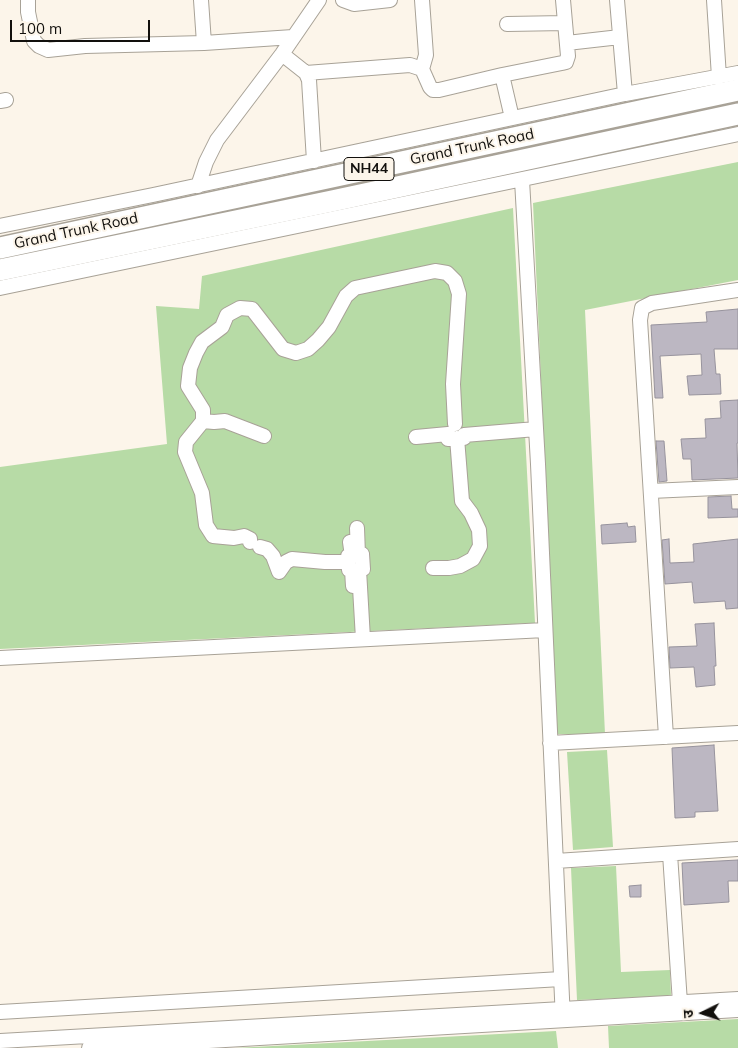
<!DOCTYPE html>
<html>
<head>
<meta charset="utf-8">
<style>
	body { margin:0 }
	#map { position:relative; width:738px; height:1048px; overflow:hidden; background:#fcf5ea; font-family:Mulish,"Noto Sans Devanagari",sans-serif }
	canvas { display:block }
	.north { position:absolute; left:678px; top:988px; width:50px; height:50px; -webkit-text-stroke:4px #fcf5ea; paint-order:stroke; rotate:266deg; font-size:14px; font-weight:700; line-height:20px; text-align:center; color:#12100d }
	.north::after { content:''; display:block; margin:auto; width:18px; height:22px; background:#12100d; clip-path:polygon(50% 0,100% 100%,50% 72%,0 100%) }
	.scale { position:absolute; left:10px; top:20px; width:140px; height:22px; box-sizing:border-box; border:2px solid #12100d; border-top:0; padding-left:6px; font-size:15px; line-height:18px; white-space:nowrap; color:#12100d; -webkit-text-stroke:4px #fcf5ea; paint-order:stroke }
</style>
</head>
<body>
<div id="map">
<canvas width="738" height="1048"></canvas>
<div class="north">उ</div>
<div class="scale">100 m</div>
</div>
<script>
const ctx = document.querySelector('canvas').getContext('2d');
ctx.lineJoin = 'round';
function paint(path, color) {
  ctx.fillStyle = color;
  ctx.fill(path, 'evenodd');
}
function toPath(rows) {
  const path = new Path2D();
  for (const r of rows) {
    path.moveTo(r[0], r[1]);
    for (let i = 2; i < r.length; i += 2) path.lineTo(r[i], r[i + 1]);
  }
  return path;
}
function stroke(path, color, width, dash) {
  ctx.strokeStyle = color;
  ctx.lineWidth = width;
  ctx.lineCap = dash ? 'butt' : 'round';
  ctx.setLineDash(dash || []);
  ctx.stroke(path);
}
function drawText(font, color, halo, rows, align = 'center') {
  ctx.font = font + ' Mulish,sans-serif';
  ctx.lineWidth = 4;
  ctx.setLineDash([]);
  ctx.textBaseline = 'middle';
  ctx.strokeStyle = halo;
  ctx.fillStyle = color;
  for (const [text, x, y, turn = 0] of rows) {
    ctx.save();
    ctx.translate(x, y);
    ctx.rotate((+turn || 0) * Math.PI / 180);
    ctx.textAlign = isNaN(turn) ? turn : align;
    if (halo) ctx.strokeText(text, 0, 0);
    ctx.fillText(text, 0, 0);
    ctx.restore();
  }
}
const green = toPath([
	[738,162,738,280,585,310,605,734,557,734,533,203],
	[513,208,535,623,0,649,0,467,167,444,156,306,199,309,202,276],
	[607,750,613,847,573,850,567,752],
	[616,866,621,972,670,970,671,996,577,1000,571,868],
	[738,1019,738,1048,609,1048,608,1026],
	[556,1031,558,1048,235,1048]
]);
const building = toPath([
	[738,309,738,349,714,349,716,374,720,374,721,394,689,395,687,376,702,375,701,354,660,356,663,398,655,398,651,325,707,322,706,312,738,309],
	[738,400,738,443,737,443,738,478,692,480,691,459,683,459,681,439,706,438,705,419,721,418,720,401,738,400],
	[656,441,664,441,667,481,659,482,656,441],
	[731,496,732,509,738,509,738,517,708,518,708,497,731,496],
	[627,523,628,527,635,526,636,542,602,544,601,525,627,523],
	[669,539,670,563,694,562,693,544,738,539,738,608,726,609,725,601,694,603,692,582,665,584,662,540,669,539],
	[714,623,716,666,714,666,715,685,696,687,694,667,670,668,669,647,697,646,695,624,714,623],
	[714,745,718,811,695,812,695,817,675,818,672,748,714,745],
	[738,860,738,881,728,881,729,902,684,905,682,863,738,860],
	[641,885,641,897,630,897,629,886,641,885]
]);
const minor = toPath([
	[28,0,28,12,34,41,39,46,48,50,85,46,204,43,293,37],
	[201,0,204,43],
	[343,0,354,4,390,0],
	[422,0,426,55,422,69],
	[617,0,625,94],
	[714,0,719,77],
	[507,24,565,23],
	[567,43,620,37],
	[282,54,306,73,309,80,314,161],
	[306,73,410,65,422,69,430,87,433,90,439,90,502,75,562,63,566,62,568,56,563,0],
	[502,75,512,118],
	[0,101,6,100],
	[522,180,538,464,563,1020],
	[198,186,206,162,217,140,282,54,319,0],
	[0,226,153,195,625,94,738,73],
	[0,288,738,134],
	[203,421,186,442,185,452,202,493,206,525,213,536,234,538,244,536,250,539,250,542],
	[264,436,225,421,214,422,203,421,203,410,188,386,190,368,196,353,202,342,222,327,227,315,240,308,252,309,283,349,296,353,308,349,318,340,329,327,346,296,355,288,435,271,447,273,455,281,459,294,453,384,455,424],
	[416,437,448,434,448,439,464,438,464,435,536,429],
	[651,491,738,487],
	[357,528,358,555,362,554,363,569,359,570,363,639],
	[350,542,352,556,348,556,349,570,352,570,353,586],
	[260,547,267,549,273,556,279,572,286,562,292,559,325,562,348,562],
	[433,568,449,568,460,566,473,559,480,546,479,530,471,513,462,501,457,438],
	[0,658,545,630],
	[666,737,640,320,642,308,652,303,738,290],
	[550,743,738,733],
	[670,854,680,1003],
	[556,861,738,849],
	[0,1012,561,979],
	[0,1041,738,999],
	[89,1048,738,1010]
]);
const highway = toPath([
	[0,248,738,90],
	[0,270,332,201,738,114]
]);
const shields = [
	[369,169,50]
];
const shieldNames = [
	["NH44",369,169]
];
const streetNames = [
	["Grand Trunk Road",472,147,-12],
	["Grand Trunk Road",76,231,-12]
];
paint(green, '#b7dba6');
paint(building, '#bcb7c2');
stroke(building, '#97939d', 1);
stroke(minor, '#a8a297', 16);
stroke(highway, '#a8a297', 24);
stroke(minor, '#fff', 14);
stroke(highway, '#fff', 21);
for (const [x, y, w] of shields) {
  const box = new Path2D();
  box.roundRect(x - w / 2, y - 11.5, w, 23, 4);
  ctx.fillStyle = '#fcf5ea';
  ctx.fill(box);
  stroke(box, '#12100d', 1);
}
drawText('bold 14px', '#12100d', null, shieldNames);
drawText('15px', '#12100d', '#fcf5ea', streetNames);
</script>
</body>
</html>
